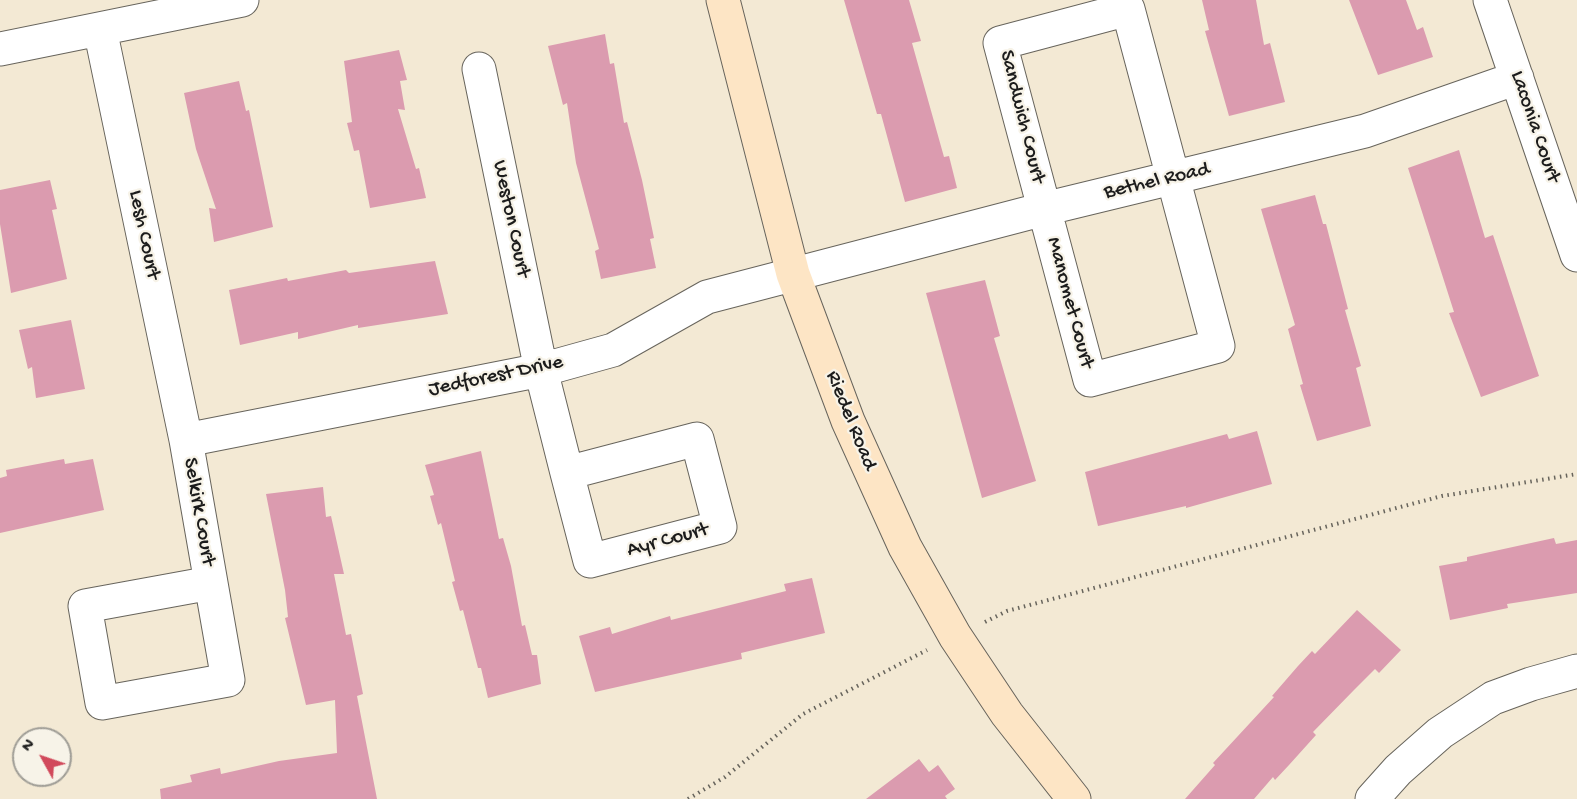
<!DOCTYPE html>
<html>
<head>
<meta charset="utf-8">
<style>
	body { margin:0 }
	#map { position:relative; width:1577px; height:799px; overflow:hidden; background:#f3e9d4; font-family:"Gochi Hand",sans-serif }
	canvas { display:block }
	.north { position:absolute; left:12px; top:727px; width:60px; height:60px; box-sizing:border-box; background:#f7f3e8; border:2px solid #9f9d96; border-radius:50%; rotate:310deg; font-size:16px; font-weight:700; line-height:24px; text-align:center; color:#1c1c1c }
	.north::after { content:''; display:block; margin:auto; width:21px; height:27px; background:#d1495b; clip-path:polygon(50% 0,100% 100%,50% 72%,0 100%) }
</style>
</head>
<body>
<div id="map">
<canvas width="1577" height="799"></canvas>
<div class="north">N</div>
</div>
<script>
const ctx = document.querySelector('canvas').getContext('2d');
ctx.lineJoin = 'round';
function paint(path, color) {
  ctx.fillStyle = color;
  ctx.fill(path, 'evenodd');
}
function toPath(rows) {
  const path = new Path2D();
  for (const r of rows) {
    path.moveTo(r[0], r[1]);
    for (let i = 2; i < r.length; i += 2) path.lineTo(r[i], r[i + 1]);
  }
  return path;
}
function stroke(path, color, width, dash) {
  ctx.strokeStyle = color;
  ctx.lineWidth = width;
  ctx.lineCap = dash ? 'butt' : 'round';
  ctx.setLineDash(dash || []);
  ctx.stroke(path);
}
function drawText(font, color, halo, rows, align = 'center') {
  ctx.font = font + ' "Gochi Hand",sans-serif';
  ctx.lineWidth = 4.5;
  ctx.setLineDash([]);
  ctx.textBaseline = 'middle';
  ctx.strokeStyle = halo;
  ctx.fillStyle = color;
  for (const [text, x, y, turn = 0] of rows) {
    ctx.save();
    ctx.translate(x, y);
    ctx.rotate((+turn || 0) * Math.PI / 180);
    ctx.textAlign = isNaN(turn) ? turn : align;
    if (halo) ctx.strokeText(text, 0, 0);
    ctx.fillText(text, 0, 0);
    ctx.restore();
  }
}
const building = toPath([
	[844,0,909,0,921,41,912,43,944,157,949,156,957,188,905,202,881,114,877,114],
	[1202,0,1256,0,1264,45,1270,43,1285,102,1229,116,1205,31,1209,30],
	[1349,0,1406,0,1417,30,1423,27,1433,57,1378,75],
	[605,34,610,64,614,63,624,123,627,122,642,180,654,238,650,239,656,268,601,279,595,251,599,249,576,163,567,103,563,105,548,46],
	[399,50,407,80,400,81,405,110,398,109,416,169,419,168,426,198,370,208,359,150,354,151,347,123,352,122,344,61],
	[239,81,246,111,249,110,273,227,214,242,209,208,216,209,196,149,184,93],
	[1459,150,1485,238,1493,235,1539,376,1481,397,1449,313,1454,312,1408,168],
	[50,180,57,209,52,210,67,279,11,293,0,224,0,190],
	[1315,195,1323,224,1326,224,1348,309,1345,310,1361,366,1356,368,1371,426,1317,441,1300,385,1303,384,1288,329,1295,325,1261,209],
	[435,261,448,314,358,328,358,325,298,339,298,332,240,345,229,290,287,278,288,281,346,270,349,273],
	[985,280,1000,336,994,338,1036,481,982,498,926,293],
	[71,320,85,389,36,398,32,367,28,369,19,330],
	[1257,431,1272,484,1186,508,1186,506,1098,526,1085,472,1227,434,1229,439],
	[481,451,499,539,503,538,511,566,522,626,525,625,532,655,537,655,541,684,488,698,481,668,478,668,463,610,460,611,452,582,455,581,441,523,438,525,430,496,434,495,425,465],
	[64,459,65,464,93,459,104,510,0,533,0,478,7,476,6,470],
	[323,487,326,517,331,516,344,574,334,574,346,635,351,634,363,694,357,696,377,799,161,799,160,789,192,782,190,775,220,768,221,774,279,761,337,753,335,700,306,705,285,618,288,617,285,590,266,494],
	[1554,538,1556,544,1577,540,1577,593,1507,604,1508,608,1450,620,1439,566,1467,561,1467,557],
	[812,578,825,633,741,653,742,659,595,692,579,636,610,627,612,634,670,616,671,620,786,591,784,584],
	[1357,610,1401,650,1379,673,1375,669,1354,690,1313,732,1316,735,1289,765,1275,780,1273,777,1254,799,1185,799,1215,765,1213,763,1274,697,1272,696,1298,666,1312,651,1315,654],
	[919,759,929,772,938,765,955,789,945,796,947,799,866,799]
]);
const path = toPath([
	[985,622,1007,611,1442,496,1577,474],
	[688,799,725,777,803,714,927,650]
]);
const street = toPath([
	[1490,0,1577,255],
	[1128,9,1218,346,1090,380,1000,43,1128,9],
	[100,29,186,440,211,583,85,606,102,703,228,680,211,583],
	[0,49,242,0],
	[479,69,541,370,567,473,590,561,720,527,697,439,567,473],
	[186,440,541,370,613,350,707,297,1044,209,1365,131,1517,78],
	[1372,799,1398,770,1440,733,1493,698,1531,684,1577,671]
]);
const secondary = toPath([
	[723,0,793,274,848,421,905,547,955,636,1007,714,1074,799]
]);
const streetNames = [
	["Sandwich Court",1021,117,76],
	["Laconia Court",1534,127,71],
	["Bethel Road",1157,182,-13],
	["Weston Court",510,219,78],
	["Lesh Court",143,235,78],
	["Manomet Court",1069,303,75],
	["Jedforest Drive",496,377,-12],
	["Riedel Road",850,421,68],
	["Selkirk Court",198,512,80],
	["Ayr Court",668,541,-15]
];
paint(building, '#db9baf');
stroke(street, '#67645c', 35);
stroke(secondary, '#67645c', 35);
stroke(path, '#67645c', 4, [1.5, 4.5]);
stroke(street, '#fff', 33);
stroke(secondary, '#fde5c5', 33);
drawText('21px', '#1c1c1c', '#f7f3e8', streetNames);
</script>
</body>
</html>
